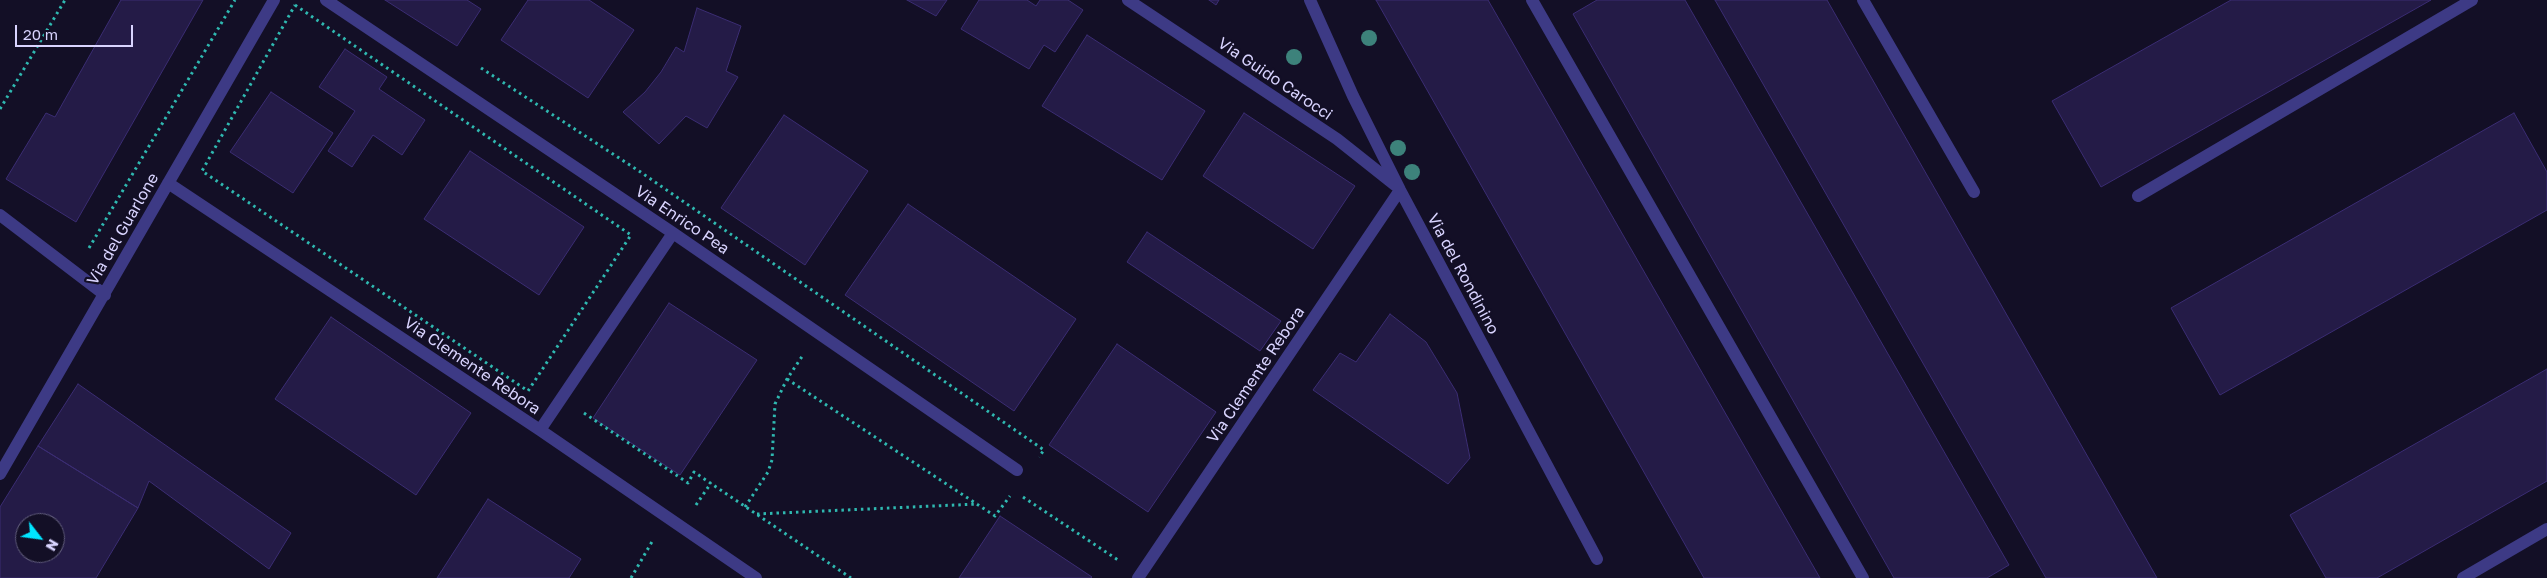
<!DOCTYPE html>
<html>
<head>
<meta charset="utf-8">
<style>
	body { margin:0 }
	#map { position:relative; width:2547px; height:578px; overflow:hidden; background:#130f26; font-family:"Golos Text",sans-serif }
	canvas { display:block }
	.north { position:absolute; left:15px; top:513px; width:50px; height:50px; box-sizing:border-box; background:#130f26; border:1px solid #625e7d; border-radius:50%; rotate:120deg; font-size:14px; font-weight:700; line-height:20px; text-align:center; color:#d9d4ff }
	.north::after { content:''; display:block; margin:auto; width:18px; height:22px; background:#00e5ff; clip-path:polygon(50% 0,100% 100%,50% 72%,0 100%) }
	.scale { position:absolute; left:15px; top:25px; width:118px; height:22px; box-sizing:border-box; border:2px solid #d9d4ff; border-top:0; padding-left:6px; font-size:15px; line-height:18px; white-space:nowrap; color:#d9d4ff; -webkit-text-stroke:4px #130f26; paint-order:stroke }
</style>
</head>
<body>
<div id="map">
<canvas width="2547" height="578"></canvas>
<div class="north">N</div>
<div class="scale">20 m</div>
</div>
<script>
const ctx = document.querySelector('canvas').getContext('2d');
ctx.lineJoin = 'round';
function paint(path, color) {
  ctx.fillStyle = color;
  ctx.fill(path, 'evenodd');
}
function toPath(rows) {
  const path = new Path2D();
  for (const r of rows) {
    path.moveTo(r[0], r[1]);
    for (let i = 2; i < r.length; i += 2) path.lineTo(r[i], r[i + 1]);
  }
  return path;
}
function stroke(path, color, width, dash) {
  ctx.strokeStyle = color;
  ctx.lineWidth = width;
  ctx.lineCap = dash ? 'butt' : 'round';
  ctx.setLineDash(dash || []);
  ctx.stroke(path);
}
function drawText(font, color, halo, rows, align = 'center') {
  ctx.font = font + ' "Golos Text",sans-serif';
  ctx.lineWidth = 4.5;
  ctx.setLineDash([]);
  ctx.textBaseline = 'middle';
  ctx.strokeStyle = halo;
  ctx.fillStyle = color;
  for (const [text, x, y, turn = 0] of rows) {
    ctx.save();
    ctx.translate(x, y);
    ctx.rotate((+turn || 0) * Math.PI / 180);
    ctx.textAlign = isNaN(turn) ? turn : align;
    if (halo) ctx.strokeText(text, 0, 0);
    ctx.fillText(text, 0, 0);
    ctx.restore();
  }
}
const building = toPath([
	[121,0,203,0,76,222,6,179,46,113,55,117,121,0],
	[385,0,467,0,481,9,457,46,385,0],
	[528,0,589,0,634,30,588,98,501,40,528,0],
	[907,0,947,0,936,16,907,0],
	[979,0,1027,0,1036,6,1040,0,1068,0,1083,10,1055,52,1044,45,1029,69,961,29,979,0],
	[1209,0,1219,0,1216,5,1209,0],
	[1376,0,1488,0,1820,578,1704,578,1376,0],
	[1597,0,1685,0,2009,565,1987,578,1894,578,1573,14,1597,0],
	[1715,0,1827,0,2157,578,2046,578,1715,0],
	[2231,0,2431,0,2101,187,2052,101,2231,0],
	[697,8,741,26,726,71,738,77,707,128,686,116,659,144,623,112,645,92,661,72,676,47,684,52,697,8],
	[1087,35,1205,111,1162,180,1042,106,1087,35],
	[345,49,387,77,379,89,425,120,402,155,373,135,352,167,328,151,355,111,319,87,345,49],
	[271,92,333,133,293,193,230,152,271,92],
	[1244,113,1355,186,1313,249,1203,176,1244,113],
	[2514,113,2547,172,2547,210,2220,395,2171,308,2514,113],
	[784,115,868,171,805,265,721,208,784,115],
	[470,151,584,227,539,295,424,219,470,151],
	[908,204,1076,319,1014,411,845,295,908,204],
	[1147,232,1281,321,1260,351,1127,262,1147,232],
	[669,303,757,360,680,475,593,418,669,303],
	[1390,314,1426,342,1457,393,1470,458,1448,484,1313,390,1340,353,1356,362,1390,314],
	[331,317,471,413,416,495,275,399,331,317],
	[1117,344,1216,412,1148,512,1049,445,1117,344],
	[2547,369,2547,481,2377,578,2326,578,2290,515,2547,369],
	[78,384,291,533,269,569,149,481,138,508,38,446,78,384],
	[38,446,138,508,96,578,0,578,0,507,38,446],
	[25,523,55,523,55,553,25,553,25,523],
	[488,499,581,559,569,578,437,578,488,499],
	[1000,516,1092,577,1091,578,959,578,1000,516]
]);
const path = toPath([
	[295,5,631,235,528,391,202,171,295,5],
	[481,68,639,171,1044,450,1039,457],
	[0,109,65,0],
	[89,248,235,0],
	[787,379,995,516,1010,496],
	[584,413,688,483,694,472,851,578],
	[1023,497,1118,560],
	[696,505,711,483],
	[745,507,768,472,772,460,775,404,787,379,803,355],
	[757,514,978,504],
	[631,578,653,540]
]);
const lane = toPath([
	[1532,0,1863,578],
	[1863,0,1974,192],
	[2138,196,2472,0],
	[2463,578,2547,529]
]);
const street = toPath([
	[326,0,673,233,1017,470],
	[1128,0,1337,139,1395,185],
	[1310,0,1353,96,1400,190,1597,559],
	[168,183,540,430,756,578],
	[0,215,105,295],
	[540,430,673,233],
	[0,474,274,0],
	[1138,578,1400,190]
]);
const trees = [
	[1369,38],
	[1294,57],
	[1398,148],
	[1412,172]
];
const streetNames = [
	["Via Guido Carocci",1275,79,34],
	["Via Enrico Pea",682,220,34],
	["Via del Guarlone",123,229,-60],
	["Via del Rondinino",1463,274,62],
	["Via Clemente Rebora",472,366,34],
	["Via Clemente Rebora",1256,375,-56]
];
paint(building, '#241b47');
stroke(building, '#3b2d73', 1);
stroke(path, '#2fb8b0', 3, [2.5, 4]);
stroke(lane, '#3d3a85', 12);
stroke(street, '#3d3a85', 12);
ctx.fillStyle = '#3d827b';
for (const [x, y] of trees) {
  ctx.beginPath();
  ctx.arc(x, y, 8, 0, 2 * Math.PI);
  ctx.fill();
}
drawText('16px', '#d9d4ff', '#130f26', streetNames);
</script>
</body>
</html>
